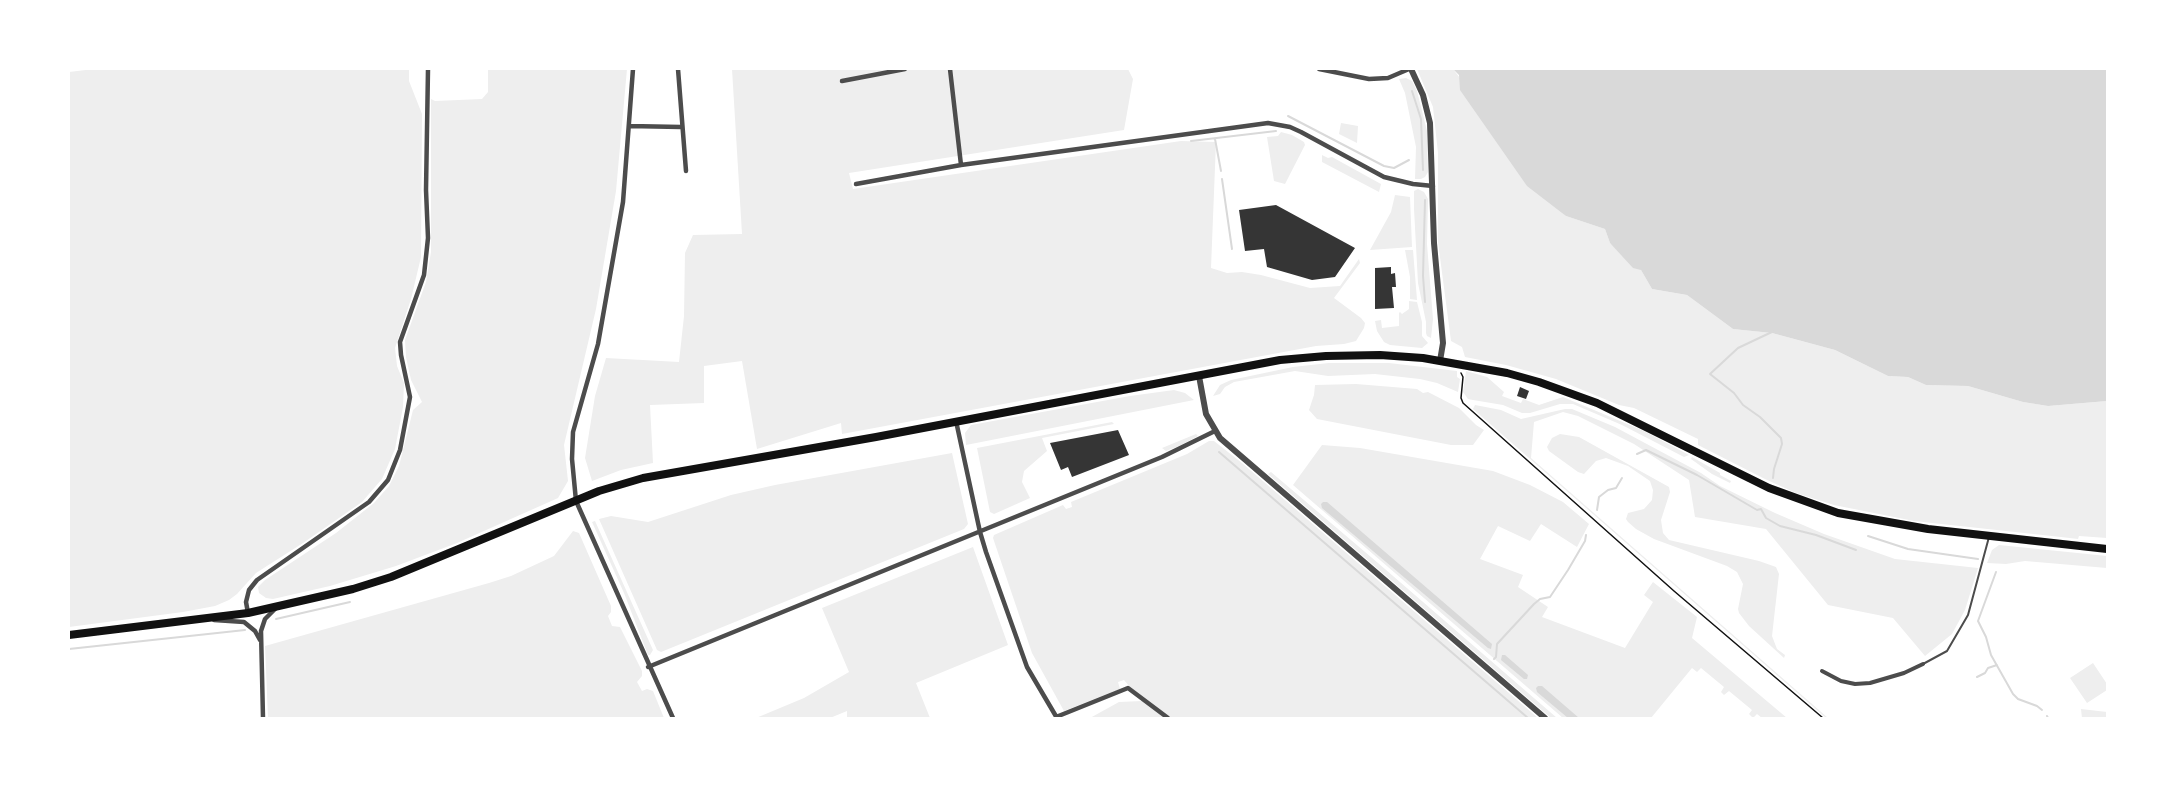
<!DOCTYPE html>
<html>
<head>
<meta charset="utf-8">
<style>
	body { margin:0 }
	#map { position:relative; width:2176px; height:787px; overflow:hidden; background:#fff; font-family:Cabin,sans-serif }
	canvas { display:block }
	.frame { position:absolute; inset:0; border:70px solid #fff; pointer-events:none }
</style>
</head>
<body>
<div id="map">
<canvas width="2176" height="787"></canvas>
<div class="frame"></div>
</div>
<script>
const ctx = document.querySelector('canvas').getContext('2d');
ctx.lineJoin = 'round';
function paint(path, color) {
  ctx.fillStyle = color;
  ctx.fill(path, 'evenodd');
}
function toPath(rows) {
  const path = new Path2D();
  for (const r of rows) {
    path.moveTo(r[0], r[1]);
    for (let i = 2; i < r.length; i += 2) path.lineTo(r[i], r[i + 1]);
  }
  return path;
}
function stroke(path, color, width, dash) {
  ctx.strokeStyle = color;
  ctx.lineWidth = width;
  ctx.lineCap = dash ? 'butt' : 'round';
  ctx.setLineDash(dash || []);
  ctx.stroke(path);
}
const green = toPath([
	[94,69,409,69,409,81,422,114,421,257,411,299,395,348,397,366,404,383,403,407,395,449,382,479,362,502,303,543,256,573,237,594,229,600,215,606,183,612,69,627,69,72],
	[488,69,627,69,616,191,596,309,564,445,568,481,558,498,457,543,396,566,330,586,273,599,266,598,259,593,258,587,265,580,336,533,374,503,389,486,399,466,413,410,422,402,411,380,406,357,405,340,426,282,431,252,431,99,435,101,482,99,488,92],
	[732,69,1128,69,1133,79,1124,130,849,173,853,189,1181,141,1216,142,1211,268,1227,273,1242,272,1261,275,1310,288,1340,286,1359,259,1360,263,1334,298,1361,318,1365,323,1364,328,1356,341,1344,344,1316,346,842,434,841,423,757,449,742,361,704,366,704,403,650,405,653,463,621,470,592,481,585,458,595,396,606,358,679,362,684,316,685,253,693,235,742,234],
	[1417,69,1453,69,1566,216,1605,229,1610,243,1641,270,1652,289,1687,295,1733,329,1772,333,1835,350,1888,376,1908,377,1926,385,1968,386,2023,402,2048,406,2107,401,2107,538,2079,536,2078,539,2061,537,1914,521,1834,505,1796,493,1765,479,1698,445,1698,439,1634,408,1619,405,1556,379,1506,365,1465,357,1462,347,1451,341,1438,242,1438,153,1433,107],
	[1406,78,1412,81,1417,91,1427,131,1428,172,1425,177,1421,179,1415,179,1416,147,1405,93,1399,79],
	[1341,123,1358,126,1357,143,1339,134],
	[1281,132,1292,135,1304,142,1305,145,1285,184,1274,181,1267,137,1278,136],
	[1322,155,1328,158,1332,157,1381,184,1379,192,1322,162],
	[1418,189,1424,192,1428,199,1427,244,1433,319,1431,338,1427,336,1426,333,1426,322,1418,283,1414,209,1414,191],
	[1395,195,1410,197,1412,247,1370,250,1391,212],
	[1405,250,1413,250,1417,300,1410,299,1410,277],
	[1409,301,1417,302,1422,322,1422,336,1428,343,1422,348,1390,345,1384,342,1377,331,1375,321,1381,320,1382,328,1399,326,1399,313,1400,312,1402,314,1409,309],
	[1329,363,1389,363,1457,371,1457,377,1460,379,1458,392,1437,383,1420,379,1375,374,1328,376,1295,371,1234,382,1225,387,1220,394,1213,396,1220,385,1231,380,1293,367],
	[1466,371,1487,377,1504,392,1502,396,1521,403,1523,399,1539,405,1563,397,1644,431,1689,455,1684,457,1622,425,1573,404,1560,404,1530,413,1522,413,1503,405,1473,400,1468,399,1463,392],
	[1356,384,1417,389,1423,393,1428,392,1459,408,1476,425,1484,430,1473,445,1451,445,1317,419,1309,410,1314,395,1315,385],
	[1174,390,1185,393,1194,400,966,445,965,433,971,425,1130,396],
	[1475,405,1501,410,1521,419,1565,409,1572,409,1615,427,1701,473,1720,486,1775,513,1824,534,1895,559,1978,568,1965,610,1952,634,1925,656,1893,618,1828,605,1766,529,1695,517,1689,480,1634,444,1578,416,1563,412,1534,422,1531,458,1828,718,1826,718,1473,409],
	[1112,422,1114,424,1042,438,1047,451,1024,471,1022,482,1030,498,994,514,990,512,977,448],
	[1196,434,1198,436,1179,446,1166,451,1162,448],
	[1560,434,1579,437,1669,487,1670,492,1661,520,1663,533,1669,540,1759,561,1776,567,1779,574,1772,636,1777,649,1785,655,1784,658,1749,626,1739,613,1738,609,1743,584,1737,572,1727,566,1654,539,1636,529,1628,522,1626,519,1628,513,1644,509,1652,500,1653,490,1650,481,1628,466,1606,458,1596,461,1584,474,1578,472,1549,451,1547,447,1552,438],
	[1209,441,1214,441,1242,463,1538,718,1090,718,1119,702,1142,701,1124,680,1118,682,1120,689,1064,711,1032,653,993,538,994,535,1063,505,1066,509,1072,507,1071,502,1187,454],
	[1322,445,1360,448,1493,471,1530,485,1563,502,1589,524,1577,547,1541,524,1530,541,1498,526,1480,559,1523,575,1518,587,1548,607,1542,617,1625,648,1653,602,1644,595,1653,582,1697,617,1692,638,1787,718,1762,718,1757,714,1753,718,1749,714,1752,710,1729,691,1724,695,1721,692,1724,687,1701,668,1697,672,1692,668,1651,718,1563,718,1293,485],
	[952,453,968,524,964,529,661,652,657,650,599,519,611,516,648,522,731,495,775,485],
	[1692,457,1720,473,1720,475,1731,481,1730,483,1712,474,1691,459],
	[1271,472,1378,563,1557,718,1551,718,1268,474],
	[595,521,653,650,650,655,648,655,624,593,592,522],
	[573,531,579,533,611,606,611,612,608,616,612,626,620,627,642,671,642,676,637,682,642,691,647,689,653,691,664,718,268,718,265,646,489,583,511,576,554,556],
	[1999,545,2107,556,2107,568,2025,561,2006,564,1987,563,1992,550],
	[973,547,1008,645,916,683,930,718,847,718,847,711,830,718,756,718,804,698,849,672,822,608],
	[2093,663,2107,684,2107,690,2087,703,2070,678],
	[2081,709,2107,712,2107,718,2082,718]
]);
const water = toPath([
	[1453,69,2107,69,2107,401,2048,406,2023,402,1968,386,1926,385,1908,377,1888,376,1835,350,1772,333,1733,329,1687,295,1652,289,1641,270,1633,268,1610,243,1605,229,1566,216,1527,186,1460,90,1459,75],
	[1323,502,1327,502,1492,644,1491,649,1488,648,1322,508,1321,504],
	[1502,655,1505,655,1528,675,1527,679,1524,679,1501,660],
	[1538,686,1542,686,1579,718,1568,718,1537,692,1536,688]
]);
const stream = toPath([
	[1412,91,1421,119,1423,170],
	[1288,116,1384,166,1394,168,1409,160],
	[1215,139,1221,171],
	[1191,141,1276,131],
	[1222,179,1232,249],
	[1425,200,1423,276,1425,302],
	[1219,452,1528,718],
	[1637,454,1646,450,1697,475,1757,510,1761,509,1766,518,1780,526,1816,535,1856,550],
	[1773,478,1774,469,1782,444,1781,438,1760,417,1743,405,1734,393,1710,374,1738,348,1774,331],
	[1597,510,1599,497,1608,490,1616,488,1622,478],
	[1868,536,1908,549,1978,559],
	[1996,572,1978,621,1986,637,1991,655,2013,694,2018,699,2037,706,2042,710],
	[276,619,350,602],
	[69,649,245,630],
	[1494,659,1496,657,1497,644,1534,604,1540,599,1550,597,1568,570,1585,541,1586,535],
	[1977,677,1985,673,1988,668,1997,665],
	[2047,716,2048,718]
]);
const building = toPath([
	[1276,205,1355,248,1335,277,1312,280,1267,267,1264,249,1245,251,1239,210],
	[1391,267,1391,274,1395,273,1396,287,1392,287,1394,308,1375,309,1375,268],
	[1520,387,1529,391,1526,399,1517,396],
	[1118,430,1129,455,1072,477,1068,467,1061,470,1050,443]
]);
const path = toPath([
	[1461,373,1463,377,1461,398,1463,403,1674,591,1823,718]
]);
const service = toPath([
	[1923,664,1947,651,1968,615,1989,537]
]);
const pedestrian = toPath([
	[1822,671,1841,681,1855,684,1870,683,1904,673,1923,664]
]);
const minor = toPath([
	[633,69,623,202,598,344,573,432,572,459,576,501,673,718],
	[678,69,686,171],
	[950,69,961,165],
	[1319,69,1369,79,1388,78,1409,69],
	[842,81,905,69],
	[629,126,681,127],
	[856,184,961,165,1268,123,1290,127,1301,132,1384,177,1413,184,1433,186],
	[956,421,980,532,986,552,1027,667,1057,718],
	[248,613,246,602,249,590,257,580,369,502,388,480,400,450,410,397,401,355,400,342,424,275,428,238,426,190,428,69],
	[214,620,244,622,255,631,260,640],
	[648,667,1162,457,1215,431],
	[1056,717,1128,688,1168,718],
	[263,718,261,631,265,619,277,607]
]);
const tertiary = toPath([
	[1411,69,1423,95,1430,123,1434,243,1443,343,1440,361],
	[1199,376,1206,414,1220,438,1545,718]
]);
const primary = toPath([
	[69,635,248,613,353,589,391,577,599,491,643,478,876,437,1280,360,1326,356,1380,355,1423,358,1507,373,1539,382,1597,403,1769,488,1838,513,1928,529,2107,549]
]);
paint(green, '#eee');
paint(water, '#d9d9d9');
stroke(stream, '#d9d9d9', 2);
paint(building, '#353535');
stroke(path, '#111', 1.5);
stroke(service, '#4c4c4c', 2);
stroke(pedestrian, '#4c4c4c', 4);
stroke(minor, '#4c4c4c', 4.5);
stroke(tertiary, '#4c4c4c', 6);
stroke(primary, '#111', 8);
</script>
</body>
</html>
